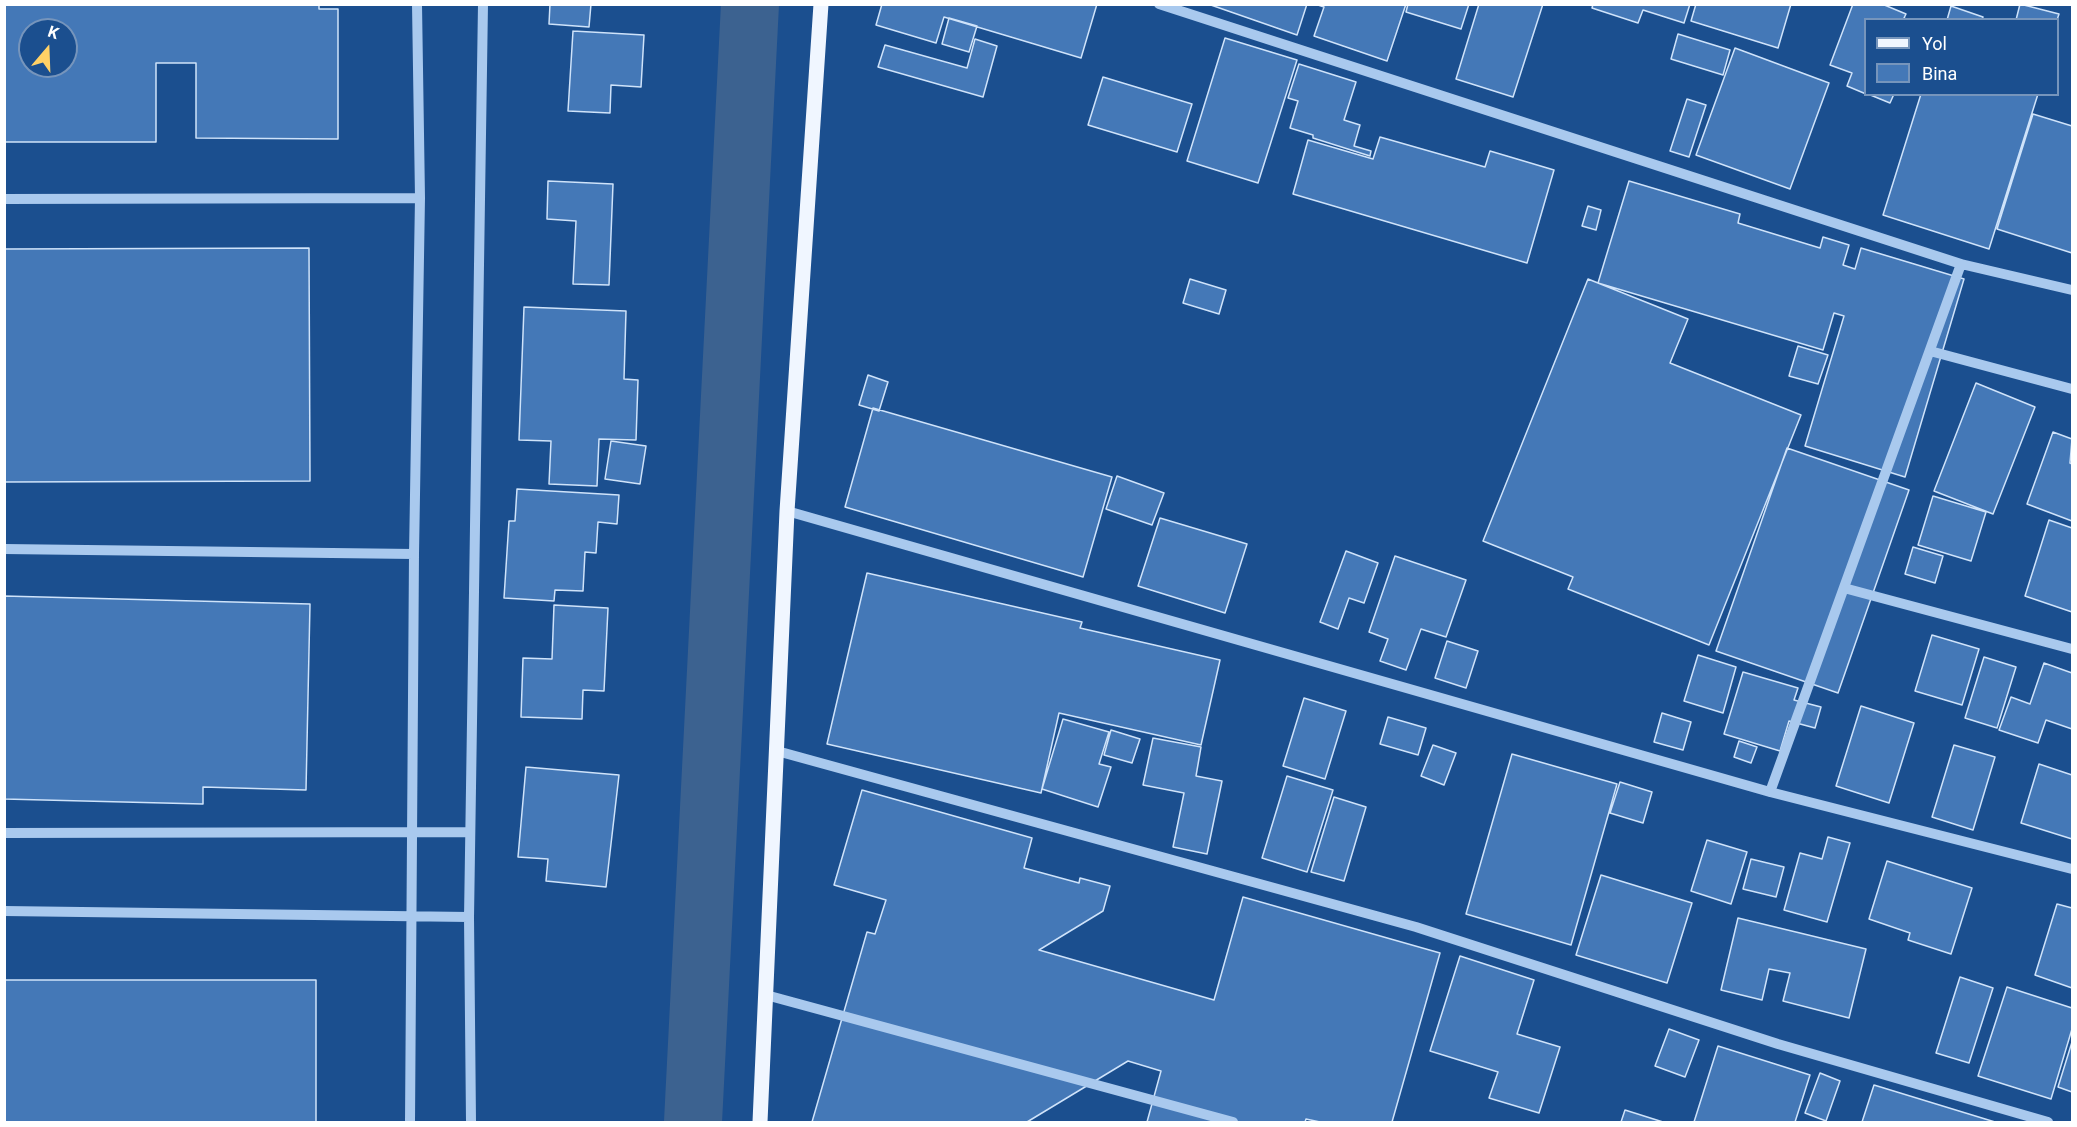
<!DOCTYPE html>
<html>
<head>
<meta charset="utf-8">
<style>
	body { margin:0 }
	#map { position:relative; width:2077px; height:1127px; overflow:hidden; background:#1b4f8f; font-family:Roboto,sans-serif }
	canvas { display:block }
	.frame { position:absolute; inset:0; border:6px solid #fff; pointer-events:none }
	.legend { position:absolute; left:1864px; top:18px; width:195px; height:78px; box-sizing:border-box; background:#1b4f8f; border:2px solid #7695bc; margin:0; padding:8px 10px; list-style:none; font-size:18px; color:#fff }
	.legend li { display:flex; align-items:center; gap:12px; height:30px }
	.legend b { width:30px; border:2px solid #7695bc }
	.north { position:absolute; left:18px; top:18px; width:60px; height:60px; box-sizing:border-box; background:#1b4f8f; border:2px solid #7695bc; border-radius:50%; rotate:19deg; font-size:16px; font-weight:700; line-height:24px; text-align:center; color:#fff }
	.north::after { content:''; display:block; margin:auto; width:21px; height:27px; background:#ffd166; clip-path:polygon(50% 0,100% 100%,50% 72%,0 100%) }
</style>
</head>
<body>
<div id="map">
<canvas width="2077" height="1127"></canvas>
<div class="frame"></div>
<ul class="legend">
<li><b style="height:8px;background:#f0f6ff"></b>Yol</li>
<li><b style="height:16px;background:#4478b7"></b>Bina</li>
</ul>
<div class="north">K</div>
</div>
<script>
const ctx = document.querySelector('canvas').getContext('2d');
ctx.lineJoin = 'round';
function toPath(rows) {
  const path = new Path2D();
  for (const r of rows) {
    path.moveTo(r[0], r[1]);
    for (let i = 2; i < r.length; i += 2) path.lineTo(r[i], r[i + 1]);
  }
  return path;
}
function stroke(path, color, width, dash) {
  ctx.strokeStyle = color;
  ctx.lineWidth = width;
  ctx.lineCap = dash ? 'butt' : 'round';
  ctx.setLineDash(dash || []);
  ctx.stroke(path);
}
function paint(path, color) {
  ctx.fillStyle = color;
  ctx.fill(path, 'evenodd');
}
const river = toPath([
	[693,1122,750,4]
]);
const building = toPath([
	[4,4,319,4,319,9,338,9,338,139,196,138,196,63,156,63,156,142,4,142,4,4],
	[30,30,66,30,66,66,30,66,30,30],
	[550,4,591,4,589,27,549,24,550,4],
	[882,4,1097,4,1081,58,944,17,936,43,876,25,882,4],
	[1208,4,1307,4,1297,35,1208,4],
	[1315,4,1406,4,1387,61,1314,36,1324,7,1315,4],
	[1408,4,1469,4,1461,29,1406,12,1408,4],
	[1479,4,1543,4,1513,97,1456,79,1479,4],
	[1593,4,1690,4,1684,23,1643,10,1638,23,1592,8,1593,4],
	[1696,4,1791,4,1778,48,1691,21,1696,4],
	[1853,4,1882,4,1906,14,1904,18,1908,20,1866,20,1866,94,1847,86,1852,73,1830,65,1853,4],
	[2020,4,2059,14,2057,20,2016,20,2020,4],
	[1951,6,1983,17,1982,20,1947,20,1951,6],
	[949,18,977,26,969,52,942,44,949,18],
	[573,31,644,35,641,87,611,85,610,113,568,111,573,31],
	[1678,34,1730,50,1723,75,1671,59,1678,34],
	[1225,38,1297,60,1258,183,1187,161,1225,38],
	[975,39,997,46,983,97,878,67,885,45,967,68,975,39],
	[1735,48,1829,83,1790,189,1696,155,1735,48],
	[1299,64,1356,82,1344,120,1360,125,1354,146,1371,151,1370,156,1313,138,1313,135,1290,128,1298,101,1288,98,1299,64],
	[1103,77,1192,104,1177,152,1088,125,1103,77],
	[1868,94,1894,94,1890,103,1868,94],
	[1921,94,2038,94,1989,249,1883,215,1921,94],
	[1687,99,1706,105,1689,157,1670,151,1687,99],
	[2033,114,2072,126,2072,253,1997,229,2033,114],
	[1380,137,1485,167,1490,151,1554,170,1527,263,1293,194,1308,140,1373,159,1380,137],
	[548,181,613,184,609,285,573,284,576,221,547,219,548,181],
	[1629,181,1740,214,1738,223,1820,248,1823,237,1849,245,1843,265,1855,269,1861,248,1964,279,1905,477,1805,446,1844,316,1834,313,1823,350,1598,283,1629,181],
	[1588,206,1601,210,1596,230,1582,226,1588,206],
	[309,248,310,481,4,482,4,249,309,248],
	[1190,279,1226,290,1219,314,1183,303,1190,279],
	[1588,279,1688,319,1670,363,1801,415,1709,645,1568,589,1573,577,1483,541,1588,279],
	[524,307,626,311,624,379,638,380,636,440,599,439,597,486,549,484,551,441,519,440,524,307],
	[1798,346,1828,355,1818,384,1789,376,1798,346],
	[868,375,888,382,879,411,859,405,868,375],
	[1976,383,2035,407,1993,514,1934,491,1976,383],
	[873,408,1112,477,1083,577,845,507,873,408],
	[2053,432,2072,439,2070,463,2072,464,2072,521,2027,504,2053,432],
	[611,441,646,446,640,484,605,479,611,441],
	[1787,448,1909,490,1838,693,1716,651,1787,448],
	[1117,476,1164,493,1152,525,1106,509,1117,476],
	[517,489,619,495,617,524,598,522,596,553,585,552,583,591,555,590,554,601,504,598,509,521,515,521,517,489],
	[1933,496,1986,512,1971,561,1918,545,1933,496],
	[1160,518,1247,544,1225,613,1138,586,1160,518],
	[2049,520,2072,528,2072,612,2025,596,2049,520],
	[1913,547,1943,556,1935,583,1905,574,1913,547],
	[1346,551,1378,563,1364,603,1349,598,1338,629,1320,622,1346,551],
	[1395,556,1466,580,1446,637,1421,629,1406,670,1380,661,1388,639,1369,632,1395,556],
	[867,573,1082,622,1080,628,1220,660,1201,745,1059,713,1041,793,827,744,867,573],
	[4,596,310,604,306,790,203,787,203,804,4,799,4,596],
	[554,605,608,608,604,691,583,690,582,719,521,717,523,658,552,659,554,605],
	[1932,635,1979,649,1962,705,1915,691,1932,635],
	[1447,641,1478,651,1466,688,1435,678,1447,641],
	[1698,655,1736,667,1723,713,1684,701,1698,655],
	[1984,657,2016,667,1997,728,1965,718,1984,657],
	[2044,663,2072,673,2072,729,2046,720,2038,743,1999,730,2011,697,2030,704,2044,663],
	[1743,672,1798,688,1794,700,1821,707,1815,728,1789,721,1780,751,1724,734,1743,672],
	[1304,698,1346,711,1325,779,1283,766,1304,698],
	[1861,706,1914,723,1889,803,1836,786,1861,706],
	[1662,713,1691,722,1683,750,1654,742,1662,713],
	[1388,717,1426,728,1418,755,1380,744,1388,717],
	[1063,719,1109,732,1099,764,1111,767,1098,807,1042,789,1063,719],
	[1111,730,1140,739,1132,763,1104,755,1111,730],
	[1153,738,1201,747,1196,776,1222,781,1207,854,1173,847,1184,793,1143,785,1153,738],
	[1739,741,1757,747,1751,763,1734,757,1739,741],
	[1433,745,1456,753,1444,785,1421,776,1433,745],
	[1954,745,1995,757,1973,830,1932,817,1954,745],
	[1512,754,1617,784,1571,945,1466,914,1512,754],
	[2039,764,2072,775,2072,839,2021,823,2039,764],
	[526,767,619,775,606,887,546,881,548,859,518,857,526,767],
	[1287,776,1333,790,1307,872,1262,858,1287,776],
	[1620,782,1652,792,1643,823,1610,813,1620,782],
	[862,790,1032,838,1024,868,1079,883,1080,878,1110,886,1103,911,1039,950,1214,1000,1243,897,1440,953,1392,1122,1320,1122,1306,1119,1305,1122,1147,1122,1161,1071,1128,1061,1027,1122,812,1122,867,932,875,934,886,900,834,885,862,790],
	[1334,797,1366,807,1344,881,1311,872,1334,797],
	[1828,837,1850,843,1827,922,1784,910,1800,853,1822,859,1828,837],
	[1707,840,1747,852,1731,904,1691,891,1707,840],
	[1751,859,1784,867,1776,897,1743,889,1751,859],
	[1887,861,1972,888,1951,954,1908,940,1910,933,1869,919,1887,861],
	[1601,875,1692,903,1667,983,1576,955,1601,875],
	[2057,904,2072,908,2072,988,2035,975,2057,904],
	[1738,918,1866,949,1849,1018,1783,1001,1790,973,1769,969,1762,1000,1721,990,1738,918],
	[1460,956,1534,980,1517,1034,1560,1047,1539,1113,1489,1098,1498,1072,1430,1051,1460,956],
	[1960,977,1993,988,1969,1063,1936,1053,1960,977],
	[4,980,316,980,316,1122,4,1122,4,980],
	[2007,987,2072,1008,2072,1029,2051,1099,1978,1076,2007,987],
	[1669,1029,1699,1040,1685,1077,1655,1066,1669,1029],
	[2072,1042,2072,1092,2058,1087,2072,1042],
	[1718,1046,1810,1075,1795,1122,1694,1122,1718,1046],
	[1820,1073,1840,1081,1826,1121,1805,1113,1820,1073],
	[1874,1085,1995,1122,1862,1122,1874,1085],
	[1625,1110,1663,1122,1621,1122,1625,1110]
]);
const minor = toPath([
	[1159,4,1961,264,2072,290],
	[4,199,420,198],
	[1930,351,2072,389],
	[787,511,1770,792,2072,869],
	[4,549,414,554],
	[1844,588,2072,649],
	[777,751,1416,927,1778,1044,2048,1122],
	[1770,792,1961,264],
	[4,833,470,832],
	[4,911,469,917],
	[766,995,1233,1122],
	[410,1122,414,554,420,198,417,4],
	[471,1122,469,917,483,4]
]);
const major = toPath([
	[760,1122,787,511,821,4]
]);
stroke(river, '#3c6290', 58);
paint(building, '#4478b7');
stroke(building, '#cfe3fa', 1.5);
stroke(minor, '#a9c9ee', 10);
stroke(major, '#f0f6ff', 15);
</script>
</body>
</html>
